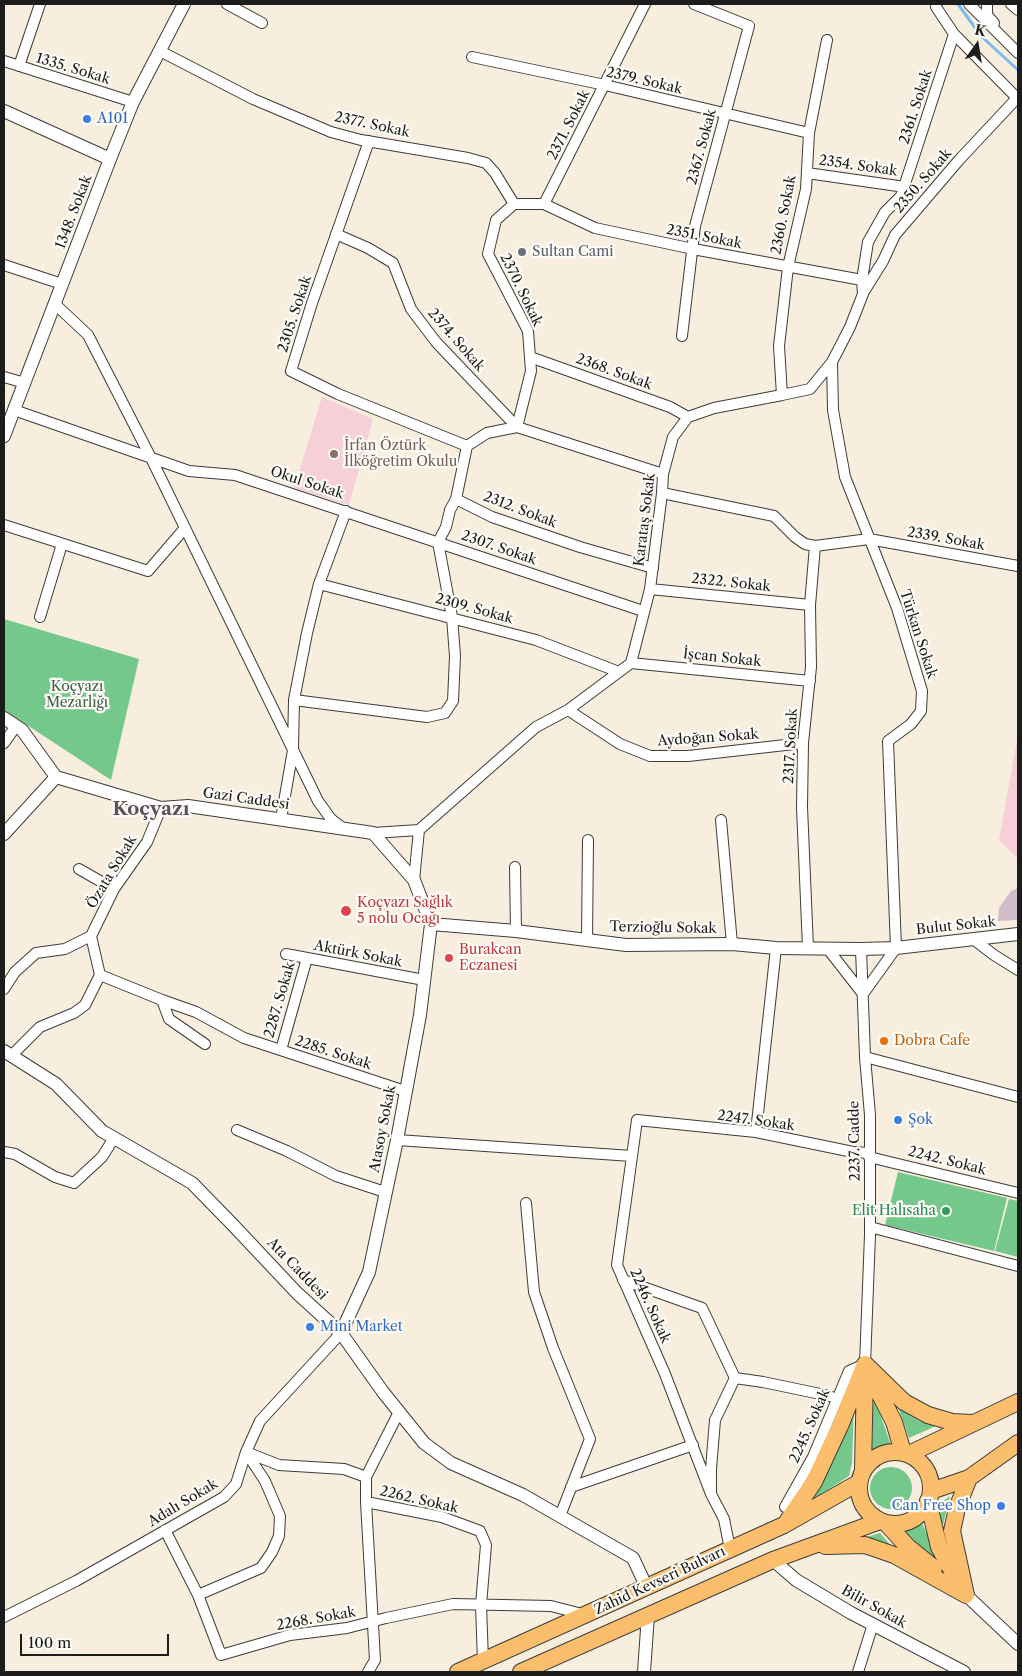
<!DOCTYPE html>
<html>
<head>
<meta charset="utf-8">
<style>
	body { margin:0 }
	#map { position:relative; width:1022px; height:1676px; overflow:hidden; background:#f8eede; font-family:"Libre Caslon Text",serif }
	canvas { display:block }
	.frame { position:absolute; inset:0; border:5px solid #1c1c1c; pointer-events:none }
	.north { position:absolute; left:952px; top:20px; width:50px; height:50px; -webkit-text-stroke:4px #fdfcf7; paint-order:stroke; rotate:13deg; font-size:14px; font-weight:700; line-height:20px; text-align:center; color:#1c1c1c }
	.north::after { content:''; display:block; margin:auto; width:18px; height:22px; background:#1c1c1c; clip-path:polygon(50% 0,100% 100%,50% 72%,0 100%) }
	.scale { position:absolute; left:20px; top:1634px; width:149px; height:22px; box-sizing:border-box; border:2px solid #1c1c1c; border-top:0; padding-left:6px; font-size:15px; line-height:18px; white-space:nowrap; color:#1c1c1c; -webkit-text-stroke:4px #fdfcf7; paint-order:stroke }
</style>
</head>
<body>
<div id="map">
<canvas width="1022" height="1676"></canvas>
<div class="frame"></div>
<div class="north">K</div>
<div class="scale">100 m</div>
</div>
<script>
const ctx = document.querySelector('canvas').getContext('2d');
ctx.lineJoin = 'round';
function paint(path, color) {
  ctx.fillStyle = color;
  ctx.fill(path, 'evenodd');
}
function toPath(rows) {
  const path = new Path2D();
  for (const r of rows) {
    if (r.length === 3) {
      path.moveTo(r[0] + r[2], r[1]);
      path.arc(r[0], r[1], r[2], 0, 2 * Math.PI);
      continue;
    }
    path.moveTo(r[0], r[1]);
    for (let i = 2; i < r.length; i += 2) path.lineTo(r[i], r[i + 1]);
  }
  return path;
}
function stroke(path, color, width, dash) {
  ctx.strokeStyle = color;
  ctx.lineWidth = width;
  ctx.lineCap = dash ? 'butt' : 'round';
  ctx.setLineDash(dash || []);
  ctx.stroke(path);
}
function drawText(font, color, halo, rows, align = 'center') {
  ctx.font = font + ' "Libre Caslon Text",serif';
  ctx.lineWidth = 4.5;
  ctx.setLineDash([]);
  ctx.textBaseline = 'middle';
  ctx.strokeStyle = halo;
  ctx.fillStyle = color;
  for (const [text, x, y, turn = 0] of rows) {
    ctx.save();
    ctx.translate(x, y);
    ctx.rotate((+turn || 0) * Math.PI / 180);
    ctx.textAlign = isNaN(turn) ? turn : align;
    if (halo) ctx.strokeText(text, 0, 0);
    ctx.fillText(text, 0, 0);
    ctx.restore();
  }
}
const built = toPath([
	[322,397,373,419,349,505,294,488],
	[1018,735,1018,857,1016,857,999,840]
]);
const industrial = toPath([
	[1018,888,1018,920,998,921,999,908,1011,891]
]);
const green = toPath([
	[4,619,139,659,111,780,4,710],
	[898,1172,1007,1198,994,1251,885,1225],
	[1009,1199,1018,1201,1018,1257,995,1251],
	[873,1403,876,1403,891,1445,872,1451],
	[854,1404,852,1463,849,1476,812,1500],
	[899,1409,919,1421,936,1426,909,1438],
	[891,1488,21],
	[950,1496,943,1525,936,1506],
	[921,1521,936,1554,934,1559,931,1559,902,1530],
	[880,1533,892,1547,856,1540]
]);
const stream = toPath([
	[958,4,981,36,1018,70]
]);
const minor = toPath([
	[227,4,262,23],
	[969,4,1018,53],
	[987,4,987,15,994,23],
	[1011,4,1018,10],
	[936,7,954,34,1018,99],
	[160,51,253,99,331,132,361,140,468,158,486,163,495,173,514,204],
	[472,57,605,85,809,133],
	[4,61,133,102],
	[19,66,40,4],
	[369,141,312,303,291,371,338,394,467,446],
	[807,173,905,187],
	[544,204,645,4],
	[336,234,368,248,393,263,411,309,436,342,517,427],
	[4,265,62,284],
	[863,293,883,261,895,235,959,160,1018,97],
	[55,304,88,335,151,458,318,801,331,819,344,829],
	[682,336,695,226,749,26,694,4],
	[530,357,670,407,688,417],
	[4,377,25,383],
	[782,395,779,346,788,267,806,189,809,133,827,40],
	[14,410,189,471,235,475,643,611],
	[517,427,531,371,528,331,488,254,496,220,514,204,544,204,595,228,693,249,862,280],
	[662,493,774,516,795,537,805,544,815,546,869,539,1018,566],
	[4,525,148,571,185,528],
	[653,568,580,547,492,517,456,499,467,446,487,433,517,427,663,474],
	[319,584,536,640,619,672],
	[650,589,810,605],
	[40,617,62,544],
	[631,663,810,681],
	[294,700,427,717,445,713,453,701,455,656,452,617,438,542,446,527,450,510,456,499],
	[568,710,620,744,650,756,688,756,803,743],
	[4,743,16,726],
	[281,819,293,750,294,700,307,633,319,584,346,511],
	[721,820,732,944],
	[373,833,419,830],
	[515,867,516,931],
	[79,869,114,889],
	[414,880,419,830,536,727,568,710,631,663,650,589,662,493,663,474,673,437,688,417,714,408,782,395,810,389,832,362,850,327,863,294,862,280,868,242,885,212,901,196,954,34],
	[973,939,994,955,1018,970],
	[587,940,588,840],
	[808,948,802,807,803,743,811,667,810,605,815,546],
	[827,948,863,994,896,948,888,741,911,724,921,711,922,691,897,608,845,477,833,410,832,362],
	[286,954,424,980],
	[100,975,162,1000,169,1019,205,1044],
	[4,989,15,972,36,953,65,949,91,936],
	[162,1000,196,1012,244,1038,405,1091],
	[281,1050,307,958],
	[11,1056,40,1027,74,1013,85,1005,100,975,91,936,114,889,147,842,161,808],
	[865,1057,1018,1097],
	[237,1130,287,1151,336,1176,385,1192],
	[756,1132,776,948],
	[397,1140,632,1156],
	[4,1152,15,1154,55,1177,74,1183,102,1157,114,1138],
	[869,1157,1018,1193],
	[526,1203,534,1292,553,1348,590,1439,560,1516],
	[870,1227,1018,1266],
	[623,1280,702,1308,735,1378],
	[735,1378,763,1382,830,1396],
	[246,1452,265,1481,280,1516,279,1536,272,1552,261,1568,198,1595,221,1655,290,1635,347,1628,386,1618,453,1604,551,1606,586,1615],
	[246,1452,279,1465,344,1469,366,1477,366,1502,442,1517,480,1531,486,1545,481,1605,483,1661],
	[366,1477,399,1412],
	[571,1487,693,1445],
	[711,1494,665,1374,617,1265,637,1120,756,1132,853,1152,869,1153],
	[366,1502,375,1660,368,1672],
	[785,1507,813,1457,849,1371,865,1364,870,1235,870,1115,865,1057,861,949],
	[165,1530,198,1595],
	[730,1549,724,1519,711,1494,711,1469,715,1420,735,1378],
	[4,1617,76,1581,224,1497,236,1484,246,1452,260,1421,341,1333],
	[858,1672,873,1624]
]);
const tertiary = toPath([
	[4,111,110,159],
	[4,436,110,159,133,102,184,4],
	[4,718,22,730,56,777],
	[4,834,56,777,161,808,188,806,373,833,414,880,431,924,420,1015,397,1140,369,1272,341,1333],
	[431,924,516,931,626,945,732,944,776,948,861,949,896,948,1018,934],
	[4,1051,56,1084,102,1131,192,1183,233,1225,297,1293,341,1333,383,1392,424,1443,451,1463,523,1495,633,1558,647,1588],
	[773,1560,796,1580,851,1613,964,1672],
	[966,1595,1018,1644],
	[644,1672,648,1615]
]);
const primary = toPath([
	[865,1364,904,1402,928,1415,952,1422,972,1423],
	[870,1375,894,1422,903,1452],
	[895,1488,36],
	[909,1454,1018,1402],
	[863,1469,865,1374],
	[931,1491,969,1478,1018,1443],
	[928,1501,939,1547,957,1580],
	[788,1520,814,1482,840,1426,865,1364],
	[886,1523,908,1547,934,1568],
	[825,1546,865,1545,894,1555,966,1595],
	[966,1595,952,1531,957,1508,969,1478],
	[458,1672,784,1525,858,1483],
	[521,1672,773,1560,880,1521]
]);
const markers = [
	[87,119,5,"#3f7fe0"],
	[522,252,5,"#6b7280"],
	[334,454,5,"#8d6e63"],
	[346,911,6,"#e0444e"],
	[449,958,5,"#e0444e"],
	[884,1041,5,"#e8710a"],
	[898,1120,5,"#3f7fe0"],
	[946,1211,5,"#2e9e5b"],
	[310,1327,5,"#3f7fe0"],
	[1001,1506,5,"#3f7fe0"]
];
const streetNames = [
	["1335. Sokak",73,69,17],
	["2379. Sokak",644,81,13],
	["2361. Sokak",916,107,-72],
	["2377. Sokak",372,125,12],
	["2371. Sokak",569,125,-63],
	["2367. Sokak",702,147,-75],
	["2354. Sokak",858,166,8],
	["2350. Sokak",923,181,-49],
	["1348. Sokak",74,212,-69],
	["2360. Sokak",784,215,-79],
	["2351. Sokak",704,237,11],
	["2370. Sokak",521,290,64],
	["2305. Sokak",295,314,-72],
	["2374. Sokak",456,340,49],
	["2368. Sokak",614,372,20],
	["Okul Sokak",307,483,18],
	["2312. Sokak",520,510,21],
	["Karataş Sokak",645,520,-83],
	["2339. Sokak",946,539,10],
	["2307. Sokak",499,548,19],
	["2322. Sokak",731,583,6],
	["2309. Sokak",474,609,15],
	["Türkan Sokak",918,634,72],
	["İşcan Sokak",722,658,6],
	["Aydoğan Sokak",708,738,-4],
	["2317. Sokak",791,746,-87],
	["Gazi Caddesi",246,799,8],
	["Özata Sokak",112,872,-59],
	["Bulut Sokak",956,926,-6],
	["Terzioğlu Sokak",663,928,1],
	["Aktürk Sokak",358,954,11],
	["2287. Sokak",280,1000,-74],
	["2285. Sokak",333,1053,18],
	["2247. Sokak",756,1121,8],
	["Atasoy Sokak",383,1129,-79],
	["2237. Cadde",855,1141,-91],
	["2242. Sokak",947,1161,14],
	["Ata Caddesi",297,1269,46],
	["2246. Sokak",650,1306,66],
	["2245. Sokak",810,1426,-66],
	["2262. Sokak",419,1500,13],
	["Adalı Sokak",183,1503,-31],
	["Zahid Kevseri Bulvarı",660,1581,-25],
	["Bilir Sokak",874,1607,29],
	["2268. Sokak",316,1619,-10]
];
const shopNames = [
	["A101",97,119],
	["Şok",908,1120],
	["Mini Market",320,1327],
	["Can Free Shop",991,1506,"right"]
];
const worshipNames = [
	["Sultan Cami",532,252]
];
const educationNames = [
	["İrfan Öztürk",344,446],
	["İlköğretim Okulu",344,462]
];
const parkNames = [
	["Koçyazı",77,687],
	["Mezarlığı",77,703]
];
const healthNames = [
	["Koçyazı Sağlık",357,903],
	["5 nolu Ocağı",357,919],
	["Burakcan",459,950],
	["Eczanesi",459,966]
];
const foodNames = [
	["Dobra Cafe",894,1041]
];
const leisureNames = [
	["Elit Halısaha",936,1211]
];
const districtNames = [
	["Koçyazı",151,810]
];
paint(built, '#f6cfd8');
paint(industrial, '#d1bdca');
paint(green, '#75c88b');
stroke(stream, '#7bb8ee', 3);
stroke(minor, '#3d3c39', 12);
stroke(tertiary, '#3d3c39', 14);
stroke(primary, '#3d3c39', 18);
stroke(minor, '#fff', 10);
stroke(tertiary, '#fff', 12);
stroke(primary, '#fabe6d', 16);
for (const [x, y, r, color] of markers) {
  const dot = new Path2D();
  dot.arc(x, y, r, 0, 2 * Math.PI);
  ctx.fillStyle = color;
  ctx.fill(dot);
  stroke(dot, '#fdfcf7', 2);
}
drawText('14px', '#1c1c1c', '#fdfcf7', streetNames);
drawText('14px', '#366cbe', '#fdfcf7', shopNames, 'left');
drawText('14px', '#5b616d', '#fdfcf7', worshipNames, 'left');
drawText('14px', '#785e54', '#fdfcf7', educationNames, 'left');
drawText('14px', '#406148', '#fdfcf7', parkNames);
drawText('14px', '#be3a42', '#fdfcf7', healthNames, 'left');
drawText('14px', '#c56008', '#fdfcf7', foodNames, 'left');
drawText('14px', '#27864d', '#fdfcf7', leisureNames, 'right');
drawText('bold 19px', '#5d4f5b', '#fdfcf7', districtNames);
</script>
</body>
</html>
